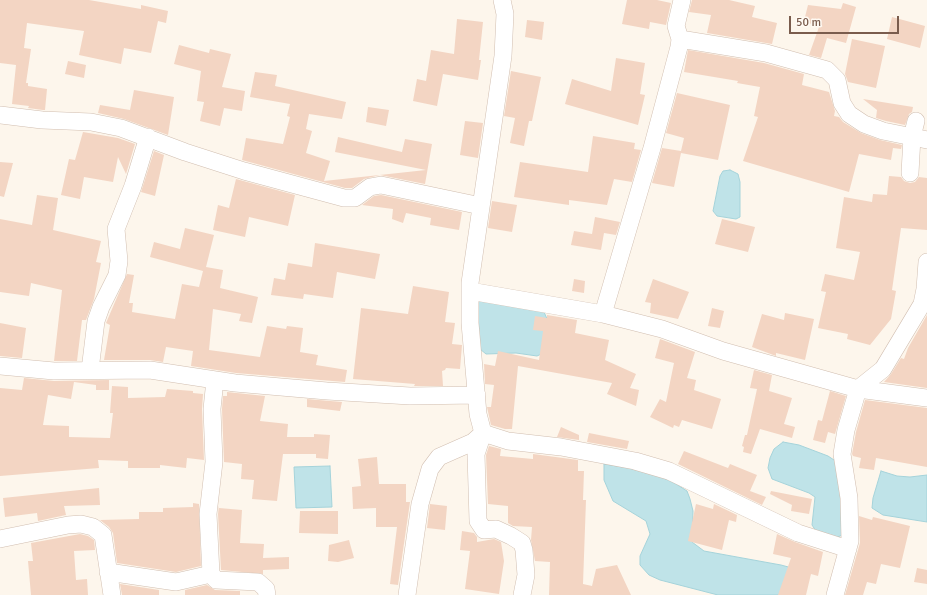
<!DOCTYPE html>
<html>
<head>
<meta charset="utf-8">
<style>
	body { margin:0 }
	#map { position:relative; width:927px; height:595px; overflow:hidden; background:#fdf6ec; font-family:Signika,sans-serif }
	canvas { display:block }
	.scale { position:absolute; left:789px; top:16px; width:110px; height:18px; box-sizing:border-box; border:2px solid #7a5c4d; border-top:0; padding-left:5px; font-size:12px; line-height:14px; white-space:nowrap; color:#7a5c4d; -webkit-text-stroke:3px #fffaf3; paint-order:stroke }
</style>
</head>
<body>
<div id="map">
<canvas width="927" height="595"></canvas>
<div class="scale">50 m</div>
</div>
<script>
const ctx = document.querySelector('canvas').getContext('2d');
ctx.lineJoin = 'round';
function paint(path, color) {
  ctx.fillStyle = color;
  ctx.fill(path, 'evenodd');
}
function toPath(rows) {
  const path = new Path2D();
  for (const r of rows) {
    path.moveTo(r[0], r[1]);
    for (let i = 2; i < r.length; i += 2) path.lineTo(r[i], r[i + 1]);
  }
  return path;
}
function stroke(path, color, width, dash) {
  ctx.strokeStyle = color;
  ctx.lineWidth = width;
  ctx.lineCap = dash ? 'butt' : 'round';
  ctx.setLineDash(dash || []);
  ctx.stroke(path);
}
const water = toPath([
	[730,170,738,174,740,182,740,217,736,219,717,216,713,211,720,176,723,171,730,170],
	[480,297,544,312,548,321,548,351,537,356,516,353,486,354,480,349,475,310,480,297],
	[783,442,799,445,828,456,843,466,842,535,834,539,818,534,812,525,815,497,809,493,772,479,768,468,770,458,774,449,783,442],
	[604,464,630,468,664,478,676,484,687,491,690,499,693,511,692,542,704,551,781,565,792,568,796,595,718,595,660,580,649,575,640,565,640,556,650,534,646,521,613,501,604,480,604,464],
	[330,466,332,507,296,508,294,467,330,466],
	[881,471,897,476,910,477,927,475,927,522,883,515,872,508,873,498,881,471]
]);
const building = toPath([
	[0,0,89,0,141,9,141,5,168,11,166,23,158,21,151,53,124,48,121,64,79,55,84,31,27,23,24,48,31,49,26,83,28,83,28,86,47,89,45,110,43,110,28,108,29,106,12,104,16,65,0,63],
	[627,0,657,0,671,3,666,25,650,22,649,29,622,24],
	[692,0,729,0,755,6,752,17,777,23,772,44,707,33,711,15,689,12],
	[843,3,856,7,846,43,827,38,821,58,809,55,819,27,804,21,808,5,841,9],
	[892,17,925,26,920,48,887,39],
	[457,19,483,22,479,60,481,60,478,80,443,74,437,106,413,101,417,79,426,81,431,50,454,54],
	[527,20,544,22,542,40,525,37],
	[852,39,885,46,876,88,848,82,845,74],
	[179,45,209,53,210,49,231,54,222,87,245,91,242,111,224,108,220,126,200,121,204,102,197,101,201,71,174,64],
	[688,50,764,63,804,74,802,85,829,92,835,111,834,116,839,117,843,122,861,133,880,140,902,145,901,149,893,148,891,160,859,154,849,192,743,161,758,117,754,116,760,87,737,83,738,81,684,72],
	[616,58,645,63,640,94,645,95,638,125,565,104,572,79,611,91],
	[68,61,86,65,84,78,65,74],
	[511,71,541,77,532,121,529,121,524,146,510,143,515,118,504,116],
	[255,72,277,75,275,86,346,102,342,119,309,114,306,129,312,131,306,153,330,161,324,181,426,170,335,152,338,137,402,152,405,139,432,144,425,184,380,175,364,179,352,188,345,188,242,160,246,138,283,144,290,117,287,116,290,104,250,97],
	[134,90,174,97,168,135,124,119,98,113,100,105,130,110],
	[677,93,730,105,718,160,681,153,674,187,652,183,662,148,681,151,684,138,666,133],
	[863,99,913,107,912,112,909,114,905,125,886,121,876,118,877,110],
	[368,107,389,110,386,126,366,122],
	[465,121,483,123,478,158,460,155],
	[83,132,118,138,135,144,126,174,118,157,113,182,84,177,80,199,61,195,69,159,75,160],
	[593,136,635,143,634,149,641,150,632,182,614,179,607,205,569,200,569,205,514,197,520,162,588,172],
	[154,151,164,155,155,196,141,192],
	[0,162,13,163,4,197,0,196],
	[889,176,901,177,904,181,910,183,915,182,919,177,927,178,927,230,901,228,892,290,896,291,891,319,870,345,847,339,848,334,818,328,826,292,821,291,825,274,854,280,860,252,836,248,844,197,872,202,873,194,887,195],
	[236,179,295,195,288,226,249,217,245,237,213,230,218,205,229,208],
	[37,195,58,198,53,230,101,241,96,262,101,263,94,299,86,320,82,320,77,361,54,361,62,290,31,283,29,296,0,292,0,219,32,225],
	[381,195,462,212,459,230,430,225,431,218,406,213,403,223,392,219,393,209,362,205,374,196],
	[492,201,517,205,512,232,488,228],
	[595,217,620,222,616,235,604,233,601,250,571,245,574,231,592,234],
	[722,219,755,227,748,252,715,244],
	[185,228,214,235,206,267,223,270,220,288,258,297,252,323,239,321,241,314,213,309,209,350,260,357,267,326,286,329,287,326,303,328,300,352,318,355,316,365,347,370,345,382,236,373,191,366,193,351,166,347,163,362,150,360,104,360,110,325,106,323,127,274,134,275,129,303,133,303,132,312,175,319,182,284,199,287,203,271,150,257,154,242,180,249],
	[315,243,380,254,375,279,337,272,333,298,304,294,303,299,271,295,274,278,285,280,288,263,312,267],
	[574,279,585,281,584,293,572,291],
	[653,279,689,292,678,319,650,313,651,303,645,302],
	[413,286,449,292,445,322,455,323,452,344,462,345,460,369,446,368,445,370,442,371,443,386,414,386,415,384,353,379,361,308,408,314],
	[712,308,724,311,720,328,708,326],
	[785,313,814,319,805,360,776,353,776,356,752,347,762,314,784,320],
	[547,315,577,320,575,333,609,340,605,360,636,374,630,388,639,390,636,406,607,394,612,383,518,366,512,429,505,429,491,425,487,407,491,407,494,385,485,384,484,364,495,366,498,351,539,360,543,331,533,330,535,316,547,318],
	[927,315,927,388,884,382,891,374,901,358,904,359,908,348],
	[0,323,26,328,22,358,0,356],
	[660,339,695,352,687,378,696,380,694,390,721,399,712,429,682,420,679,427,674,425,673,428,650,417,660,399,666,402,674,363,655,358],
	[754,370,772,375,769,391,792,398,784,424,795,427,792,438,760,429,751,454,743,452,744,447,742,446,745,435,747,435,757,389,750,388],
	[24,378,54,381,109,380,109,390,96,390,96,385,74,382,71,399,48,395,43,425,69,426,69,437,110,438,113,413,110,413,112,386,128,387,128,398,165,397,167,389,193,391,193,393,203,394,202,409,204,460,187,458,186,468,160,465,160,468,128,468,128,461,98,460,99,468,0,476,0,388,22,390],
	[830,391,846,396,835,434,828,432,825,443,813,440,818,420,822,421],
	[227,392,265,396,260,421,288,424,287,437,314,437,314,434,330,435,328,459,316,458,316,454,283,454,277,501,252,499,254,480,241,479,242,464,224,462,222,409,223,396,227,396],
	[307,399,342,402,340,411,307,407],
	[865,400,927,408,927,467,876,458,874,470,859,468,861,458,853,456,852,454,856,432],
	[561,427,579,435,579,440,557,437],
	[589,433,629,441,627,449,587,442],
	[489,446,501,449,500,456,533,459,533,454,578,460,578,471,584,471,583,500,586,500,583,584,592,586,596,569,617,565,631,595,549,595,550,562,535,561,531,540,532,527,513,526,508,523,508,506,488,504,486,455],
	[684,451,728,468,730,464,757,475,750,491,766,497,762,505,678,464],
	[377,457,379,484,406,484,406,502,410,502,398,585,390,584,397,527,376,527,376,508,353,509,352,487,361,486,358,459],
	[99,488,100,505,64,506,66,515,38,521,37,513,5,517,3,498],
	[771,491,812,499,809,514,791,511,792,505,770,494],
	[193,503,199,504,201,566,176,572,117,563,113,533,109,527,100,520,139,519,139,512,163,512,163,508,193,507],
	[430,504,447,506,445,530,427,528],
	[696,504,713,509,714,504,737,515,736,522,729,520,722,550,688,541],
	[219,505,219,508,242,510,240,543,264,544,263,558,289,557,289,569,263,570,263,574,221,570,218,514],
	[300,511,338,511,338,534,299,533],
	[859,516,872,520,873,517,910,526,900,568,881,564,876,584,867,582,863,595,845,595,860,543],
	[462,531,474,533,477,537,477,542,494,539,501,542,504,561,499,594,465,589,470,551,460,550],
	[80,534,88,536,94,540,95,550,74,551,76,580,87,579,88,595,31,595,28,561,33,561,31,543],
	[777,534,795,542,823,552,818,576,811,574,806,595,778,595,791,558,773,554],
	[349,540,354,558,338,562,328,561,329,545],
	[917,568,927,570,927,584,914,582],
	[120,584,159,590,159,595,122,595],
	[207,585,215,590,240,591,240,595,185,595,185,590]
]);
const minor = toPath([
	[502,0,505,14,503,56,470,283,470,323,478,414,483,433,508,441,561,447,635,461,669,471,798,533,848,549],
	[680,39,766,53,827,70,837,80,842,103,849,114,864,124,883,131,927,140],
	[0,115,42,120,91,122,121,128,185,152,244,171,344,198,355,198,370,187,381,185,481,206],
	[910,173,912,137,916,121],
	[470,291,603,314,662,329,723,351,858,389,927,398],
	[603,314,652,148,679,47,680,39,676,26,682,0],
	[0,366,54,371,150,370,235,383,327,391,410,396,477,395],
	[90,370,96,321,101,307,117,275,119,261,116,229,133,186,148,137],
	[215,380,212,409,214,462,208,514,211,574,216,580,258,582,266,589,267,595],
	[483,433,476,454,478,521,484,530,496,529,511,536,522,543,524,550,526,575,522,595],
	[0,539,68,525,81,524,93,527,103,535,112,595],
	[108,572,176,582,211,574],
	[407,595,420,504,430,469,439,457,473,442,483,433],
	[835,595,850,541,849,498,842,454,846,430,858,389,883,369,922,304,925,289,927,262]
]);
paint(water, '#bfe3e8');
stroke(water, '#a5d3da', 1);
paint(building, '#f3d5c3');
stroke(minor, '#d1beb0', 18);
stroke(minor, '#fff', 17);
</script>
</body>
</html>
